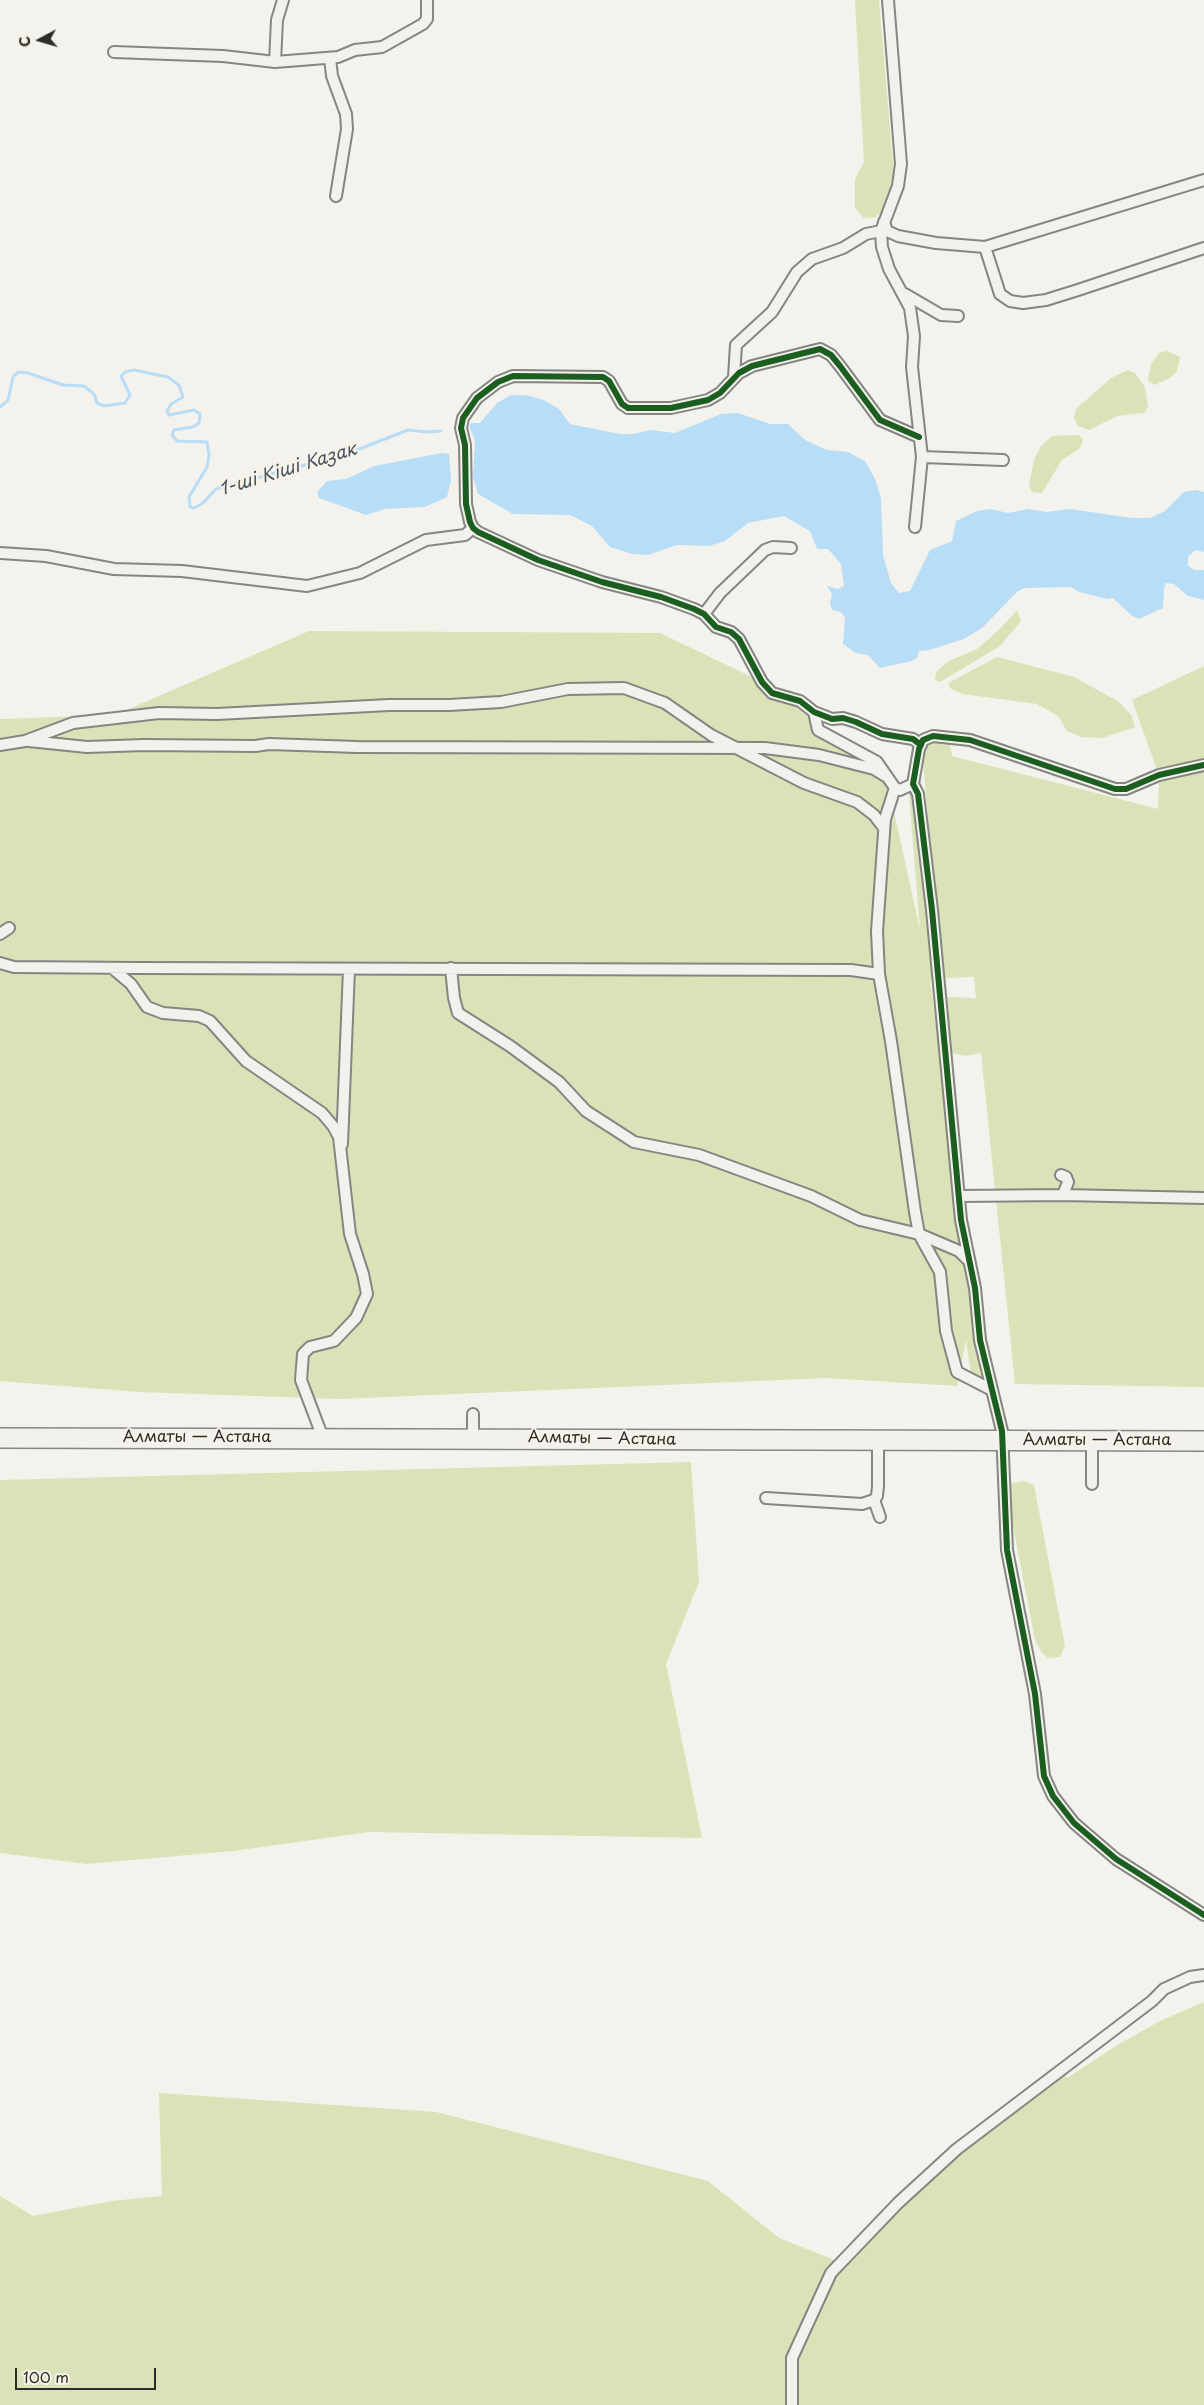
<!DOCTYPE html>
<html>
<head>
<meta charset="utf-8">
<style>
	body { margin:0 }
	#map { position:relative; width:1204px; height:2405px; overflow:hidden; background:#f4f2ec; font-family:"Playpen Sans",sans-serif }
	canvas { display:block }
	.north { position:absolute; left:15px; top:15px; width:50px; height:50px; -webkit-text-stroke:4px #f7f3e8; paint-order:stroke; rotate:264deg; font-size:14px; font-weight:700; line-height:20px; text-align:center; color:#2b2b2b }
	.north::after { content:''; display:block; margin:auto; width:18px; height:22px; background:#2b2b2b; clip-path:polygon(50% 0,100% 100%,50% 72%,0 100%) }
	.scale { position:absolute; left:15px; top:2368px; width:141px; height:22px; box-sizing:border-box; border:2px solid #2b2b2b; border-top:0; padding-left:6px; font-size:15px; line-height:18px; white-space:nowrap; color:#2b2b2b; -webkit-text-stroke:4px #f7f3e8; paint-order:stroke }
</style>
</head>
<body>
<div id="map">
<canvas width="1204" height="2405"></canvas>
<div class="north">С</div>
<div class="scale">100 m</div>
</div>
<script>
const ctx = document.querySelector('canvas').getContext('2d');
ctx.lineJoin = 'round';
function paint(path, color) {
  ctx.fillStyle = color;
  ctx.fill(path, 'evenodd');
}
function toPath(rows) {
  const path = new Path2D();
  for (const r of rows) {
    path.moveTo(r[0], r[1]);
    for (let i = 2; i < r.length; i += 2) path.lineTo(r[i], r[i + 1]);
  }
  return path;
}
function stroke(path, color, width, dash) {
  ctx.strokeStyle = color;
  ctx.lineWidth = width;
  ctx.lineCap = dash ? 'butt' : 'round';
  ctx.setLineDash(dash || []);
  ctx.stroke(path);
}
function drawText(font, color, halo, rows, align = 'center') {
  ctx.font = font + ' "Playpen Sans",sans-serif';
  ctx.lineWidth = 4;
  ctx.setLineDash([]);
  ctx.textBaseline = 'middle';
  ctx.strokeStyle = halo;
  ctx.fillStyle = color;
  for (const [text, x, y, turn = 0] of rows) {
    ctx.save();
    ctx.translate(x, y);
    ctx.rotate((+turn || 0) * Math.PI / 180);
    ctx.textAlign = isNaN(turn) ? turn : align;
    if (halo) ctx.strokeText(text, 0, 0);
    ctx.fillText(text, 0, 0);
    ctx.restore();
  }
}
const green = toPath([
	[855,0,879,0,894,175,891,195,883,210,876,217,864,218,855,208,855,179,864,162],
	[1167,351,1180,357,1177,371,1171,377,1155,385,1148,381,1151,364,1159,353],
	[1128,370,1135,373,1145,387,1148,407,1144,413,1117,416,1089,430,1078,426,1074,418,1076,409,1111,378],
	[1079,435,1083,440,1080,448,1062,460,1042,493,1032,492,1029,486,1034,460,1041,446,1052,436],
	[1017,610,1021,621,1000,646,940,682,935,680,936,672,949,661,977,649,1000,629],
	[309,631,660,633,762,682,886,775,920,930,909,794,911,790,916,789,934,977,930,980,959,1196,975,1288,972,1308,991,1384,971,1374,966,1340,957,1386,826,1378,340,1399,139,1392,0,1381,0,719,115,715],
	[997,657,1074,677,1119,702,1132,716,1135,727,1102,738,1081,737,1067,731,1058,716,1037,704,963,694,951,689,948,683],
	[1204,666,1204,1387,1015,1384,981,1053,965,1056,952,1053,947,1013,947,997,976,998,974,977,943,978,922,752,927,741,949,739,952,756,1158,809,1159,775,1132,700],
	[691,1462,699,1582,666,1664,702,1838,369,1832,233,1851,87,1864,0,1853,0,1480],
	[1025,1481,1034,1485,1065,1646,1060,1657,1048,1658,1042,1653,1035,1640,1012,1521,1009,1495,1012,1483],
	[1204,2002,1204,2405,0,2405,0,2196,33,2216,112,2201,162,2196,159,2093,436,2112,708,2181,779,2238,837,2261,945,2159,1061,2069,1067,2078,1119,2044,1160,2021]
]);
const water = toPath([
	[511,395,526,395,544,400,559,409,570,424,620,434,634,434,650,430,675,433,721,414,738,413,770,424,788,424,805,440,827,450,848,452,865,461,875,479,881,498,883,555,891,583,899,593,910,591,930,550,952,541,956,521,977,511,990,509,1008,513,1028,509,1046,512,1070,509,1132,518,1150,518,1165,511,1184,492,1196,490,1204,492,1204,552,1195,550,1188,557,1188,566,1194,570,1204,570,1204,600,1188,596,1174,584,1166,583,1164,588,1163,608,1139,619,1131,615,1113,598,1107,599,1079,592,1071,587,1025,588,1018,591,982,628,964,639,929,650,919,651,917,658,912,661,880,668,868,655,856,653,843,644,845,618,841,612,832,610,830,603,832,594,827,586,838,589,844,586,841,564,828,549,817,549,810,531,784,516,748,523,725,541,709,546,677,545,648,555,632,554,610,547,592,526,570,515,513,514,478,494,473,477,475,440,469,426,471,423,480,423,497,403],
	[442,453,449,454,451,480,447,497,425,507,385,509,366,515,319,498,317,492,327,481,346,479,374,466]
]);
const stream = toPath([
	[0,407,8,400,13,377,18,372,28,373,63,385,84,386,94,394,97,403,104,406,125,403,130,395,121,376,125,372,134,370,168,377,179,385,183,397,171,404,167,411,169,415,194,410,200,414,199,423,193,427,174,430,172,435,177,441,207,442,209,455,207,467,189,497,190,507,194,508,203,503,216,489,349,453,408,430,427,432,441,431]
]);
const street = toPath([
	[888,0,901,164,898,186,881,231,882,247,889,269,910,308,914,336,912,367,922,457,915,527],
	[114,52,223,56,275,62,338,57,355,50,382,47,423,24,427,19,427,0],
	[330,58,332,76,346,114,347,129,336,196],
	[275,62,277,20,283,0],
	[884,222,887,231,898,236,936,243,985,247,1204,180],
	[985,247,1000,294,1010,301,1023,303,1046,300,1078,290,1204,248],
	[905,294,941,315,958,316],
	[734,377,736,345,772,312,797,272,812,259,843,248,866,234,881,231],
	[919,437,880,420,840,366,831,355,820,349,752,366,739,373,720,393,708,400,671,408,628,408,622,404,609,381,603,377,513,376,498,382,477,398,463,418,461,428,465,445,466,504,470,522,473,528,478,532,538,560,602,582,661,597,694,609,704,614,716,627,731,632,739,639,762,682,772,693,800,701,814,712,832,719,843,718,856,722,882,734,913,739,921,745],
	[922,457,1003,460],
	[0,553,46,556,114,569,182,571,307,586,360,573,426,540,465,535,473,528],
	[704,614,720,593,765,550,773,547,791,548],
	[814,712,818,730,877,762,895,788,900,790,913,784],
	[29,741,87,747,144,745,255,746,269,744,357,747,765,748,819,755,874,769,887,777],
	[0,745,25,741,73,723,159,713,217,714,389,705,449,705,501,702,568,689,624,688,665,703,711,735,804,783,857,802,874,815,884,828],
	[1204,765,1159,775,1126,789,1115,789,970,740,933,736,923,740,919,749,913,784,918,794,932,910,961,1220,975,1288,980,1340,1002,1431,1007,1550,1035,1694,1044,1776,1053,1796,1074,1823,1116,1859,1204,1915],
	[895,788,885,819,877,931,879,974,891,1041,915,1212,919,1234,940,1272,946,1331,957,1372,990,1389],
	[0,934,9,928],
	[0,963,14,967,138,968,851,970,879,974],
	[112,968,131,984,147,1007,163,1013,199,1016,210,1021,246,1061,322,1113,333,1126,339,1137,350,1234,363,1274,367,1294,356,1318,334,1341,310,1347,303,1354,301,1380,323,1438],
	[451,968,454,998,458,1013,510,1046,559,1082,586,1111,634,1142,699,1155,811,1196,860,1220,919,1234,959,1251,968,1260],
	[342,1144,349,969],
	[1061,1175,1066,1177,1068,1182,1063,1195],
	[959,1196,1063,1195,1204,1198],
	[473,1414,473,1438],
	[1092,1441,1092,1484],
	[766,1498,862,1504,874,1500,877,1496,878,1486,878,1442],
	[874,1500,880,1517],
	[792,2405,792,2358,831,2273,898,2203,957,2149,1152,2001,1164,1989,1190,1977,1204,1975]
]);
const highway = toPath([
	[0,1438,1204,1441]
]);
const cycleway = toPath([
	[919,437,880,420,840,366,831,355,820,349,752,366,739,373,720,393,708,400,671,408,628,408,622,404,609,381,603,377,513,376,498,382,477,398,463,418,461,428,465,445,466,504,470,522,473,528,478,532,538,560,602,582,661,597,694,609,704,614,716,627,731,632,739,639,762,682,772,693,800,701,814,712,832,719,843,718,856,722,882,734,913,739,921,745],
	[1204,765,1159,775,1126,789,1115,789,970,740,933,736,923,740,919,749,913,784,918,794,932,910,961,1220,975,1288,980,1340,1002,1431,1007,1550,1035,1694,1044,1776,1053,1796,1074,1823,1116,1859,1204,1915]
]);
const streetNames = [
	["Алматы — Астана",197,1438],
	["Алматы — Астана",602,1439,1],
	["Алматы — Астана",1097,1441]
];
const waterNames = [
	["1-ші Кіші Казак",288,470,-17]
];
paint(green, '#d9e3b7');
paint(water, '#b7ddf7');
stroke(stream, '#b7ddf7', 3);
stroke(street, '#858582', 14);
stroke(highway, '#858582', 22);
stroke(street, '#f2f1ed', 10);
stroke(highway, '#f2f1ed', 19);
stroke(cycleway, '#1b5e20', 6);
drawText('16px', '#2b2b2b', '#f7f3e8', streetNames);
drawText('italic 18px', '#48555f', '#f7f3e8', waterNames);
</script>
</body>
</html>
